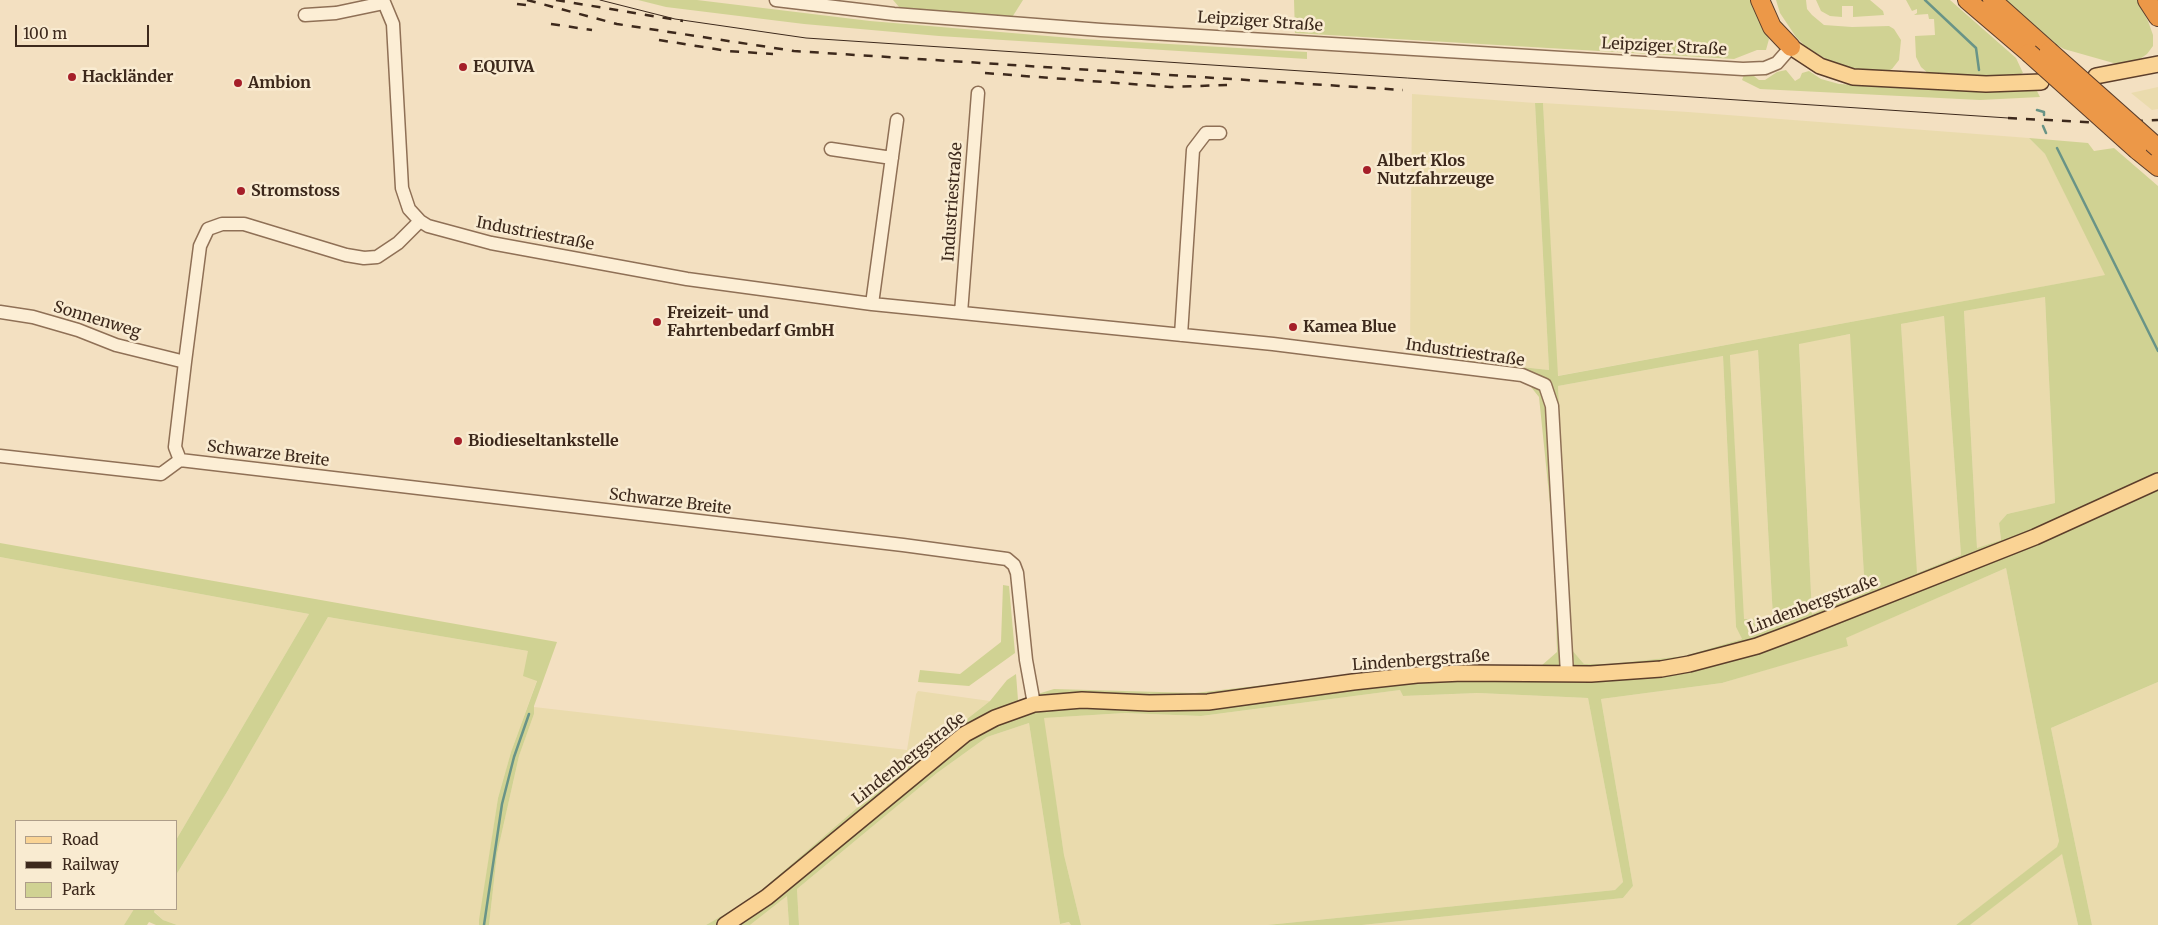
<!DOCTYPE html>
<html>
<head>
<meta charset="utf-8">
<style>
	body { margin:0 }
	#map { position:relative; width:2158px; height:925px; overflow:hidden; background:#f3e0c1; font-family:Merriweather,serif }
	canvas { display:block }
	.legend { position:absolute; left:15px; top:820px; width:162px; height:90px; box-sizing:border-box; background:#f9ebd1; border:1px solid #ae9d89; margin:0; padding:6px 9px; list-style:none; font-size:15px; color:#3d291c }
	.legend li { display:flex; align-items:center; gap:10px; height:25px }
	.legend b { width:25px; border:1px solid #ae9d89 }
	.scale { position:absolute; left:15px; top:25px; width:134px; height:22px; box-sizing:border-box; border:2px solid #3d291c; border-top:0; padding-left:6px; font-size:15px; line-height:18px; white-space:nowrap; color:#3d291c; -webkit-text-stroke:4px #f9ebd1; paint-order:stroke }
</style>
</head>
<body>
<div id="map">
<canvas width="2158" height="925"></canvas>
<ul class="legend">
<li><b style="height:6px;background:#fad394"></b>Road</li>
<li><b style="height:6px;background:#3d291c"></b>Railway</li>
<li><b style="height:14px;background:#d0d293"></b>Park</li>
</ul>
<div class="scale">100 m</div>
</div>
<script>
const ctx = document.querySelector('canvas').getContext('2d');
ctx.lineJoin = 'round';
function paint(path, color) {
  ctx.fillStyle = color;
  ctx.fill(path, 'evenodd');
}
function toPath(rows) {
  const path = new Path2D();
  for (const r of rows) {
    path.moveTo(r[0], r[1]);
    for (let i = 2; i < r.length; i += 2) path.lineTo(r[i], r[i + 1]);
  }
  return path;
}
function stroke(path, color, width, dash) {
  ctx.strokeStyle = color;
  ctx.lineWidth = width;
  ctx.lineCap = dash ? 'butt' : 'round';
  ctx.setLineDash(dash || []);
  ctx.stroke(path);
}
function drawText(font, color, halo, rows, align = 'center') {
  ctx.font = font + ' Merriweather,serif';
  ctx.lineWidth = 5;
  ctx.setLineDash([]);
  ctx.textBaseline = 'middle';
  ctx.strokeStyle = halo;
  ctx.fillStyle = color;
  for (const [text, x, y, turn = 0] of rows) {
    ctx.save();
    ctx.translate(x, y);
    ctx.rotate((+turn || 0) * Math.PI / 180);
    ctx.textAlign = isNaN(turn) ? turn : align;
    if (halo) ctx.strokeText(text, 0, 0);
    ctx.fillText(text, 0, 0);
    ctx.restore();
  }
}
const farmland = toPath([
	[2158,87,2158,109,2152,110,2131,93],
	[1412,94,1535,103,1549,370,1410,355],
	[1543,103,1688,112,2029,138,2045,154,2106,275,1557,376],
	[2045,297,2055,503,2007,514,1999,523,2001,540,1977,548,1964,311],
	[1944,316,1961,555,1916,573,1901,324],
	[1851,334,1865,594,1812,615,1799,343],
	[1758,350,1773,618,1743,619,1730,354],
	[1723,356,1736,627,1742,639,1684,656,1609,664,1584,664,1572,650,1558,386],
	[0,557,309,614,176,840,176,821,16,821,16,909,134,909,124,925,0,925],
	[2006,568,2059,841,2058,847,1956,925,1362,925,1623,898,1633,886,1601,699,1722,683,1848,645,1845,638],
	[328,617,528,651,537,680,511,752,498,798,479,925,177,925,163,920,154,911,155,909,176,909,176,875,227,792],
	[2158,682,2158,925,2092,925,2051,728],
	[1400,690,1403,696,1478,693,1588,698,1623,882,1615,890,1267,925,1081,925,1064,855,1043,718,1125,713,1201,716],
	[918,691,990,701,893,777,751,899,706,925,489,925,497,854,506,814,519,756,534,714,534,707,907,750,916,694],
	[1029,723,1060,924,1070,922,1071,925,799,925,797,889,937,773,987,737],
	[2062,853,2078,925,1970,925],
	[787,896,789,925,750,925]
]);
const green = toPath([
	[638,0,697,0,870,21,1083,39,1307,52,1307,59,939,36,804,24,666,7],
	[893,0,1023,0,1011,19,900,8],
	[1294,0,1751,0,1769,39,1766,50,1757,50,1734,59,1295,33],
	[1776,0,1806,0,1807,9,1812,15,1824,25,1852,27,1889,26,1894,29,1901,40,1899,60,1892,69,1886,72,1863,71,1831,62,1806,47,1796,37,1780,13],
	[1816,0,1870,0,1883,11,1884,15,1853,17,1853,6,1842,6,1842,17,1830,16,1821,11],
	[1906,0,1950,0,2016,58,2023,73,2014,77,1929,74,1921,67,1916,57,1915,36,1935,35,1934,19,1929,19,1928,14,1914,15,1917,13,1917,9,1912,11],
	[2006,0,2137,0,2148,21,2153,35,2153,46,2147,54,2137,61,2117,64,2064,49,2057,45],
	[1786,70,1795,81,1800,78,1802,73,1809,71,1821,79,1839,84,1964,91,2037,91,2040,97,1980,100,1760,89,1742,80,1744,75,1748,75,1754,76,1759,80,1765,80,1777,72],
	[1535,103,1543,103,1558,376,2105,275,2045,154,2029,138,2088,143,2094,151,2114,148,2158,186,2158,682,2051,728,2092,925,2078,925,2062,854,1970,925,1956,925,2057,847,2059,841,2006,568,1846,638,1848,646,1722,683,1601,699,1633,886,1623,898,1362,925,1267,925,1615,890,1623,882,1588,698,1478,693,1403,696,1400,690,1201,716,1125,713,1044,718,1064,855,1081,925,1071,925,1069,922,1060,924,1029,723,987,737,937,773,797,889,799,925,789,925,787,896,750,925,706,925,751,899,893,777,990,701,1007,680,1016,674,1018,700,1054,689,1195,693,1403,669,1462,666,1541,666,1557,652,1554,543,1539,397,1527,382,1410,366,1410,355,1549,370],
	[2045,297,2055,503,2007,514,1999,523,2001,540,1977,548,1964,311],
	[1944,316,1961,555,1917,573,1901,324],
	[1850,334,1865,593,1812,614,1799,344],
	[1758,350,1773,618,1744,619,1730,355],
	[1723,356,1736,627,1742,639,1684,656,1609,664,1584,664,1572,650,1558,386],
	[0,543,557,642,534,706,534,714,519,756,497,854,489,925,479,925,479,920,498,798,511,752,537,681,523,676,528,651,328,617,227,792,176,875,176,840,309,614,0,557],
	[1003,585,1009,586,1015,653,969,686,918,682,920,670,960,674,1001,642],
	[134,909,155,909,154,912,163,920,177,925,156,925,149,922,147,925,124,925]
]);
const stream = toPath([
	[1925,0,1976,48,1979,70],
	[2037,110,2044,112,2044,115],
	[2043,126,2046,133],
	[2057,148,2158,351],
	[484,925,502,804,514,757,529,714]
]);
const minor = toPath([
	[383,0,393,24,402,188,409,209,420,221,428,226,491,243,687,279,872,304,1273,344,1522,375,1545,385,1552,406,1567,674],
	[776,0,894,14,1101,30,1743,69,1765,68,1777,63,1791,47],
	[305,15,336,13,384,3],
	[831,149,892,158],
	[872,304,897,120],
	[0,312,33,317,78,330,116,345,185,362],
	[961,313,978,93],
	[1181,335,1193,150,1206,133,1220,133],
	[0,456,161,474,180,460,175,447,185,362,200,246,208,229,222,224,244,224,346,255,364,258,377,257,398,243,420,221],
	[180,460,903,545,1007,559,1014,565,1017,573,1026,660,1034,704]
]);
const major = toPath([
	[1791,47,1820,66,1853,77,1986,84,2041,82],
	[2096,76,2158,64],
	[725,925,767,897,965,734,995,718,1034,704,1082,700,1149,703,1208,702,1353,682,1417,675,1463,673,1591,674,1661,669,1689,664,1757,646,1797,631,2035,537,2158,481]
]);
const highway = toPath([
	[1760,0,1772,27,1791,47],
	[1967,0,2029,53],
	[1992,0,2049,51],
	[2147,0,2158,17],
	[2137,150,2158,167]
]);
const tram = toPath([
	[600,0,675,19,806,38,2008,118]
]);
const rail = toPath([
	[527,0,617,24,794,51,1403,90],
	[556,0,683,21],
	[517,4,534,6],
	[551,24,592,30],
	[659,40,728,51,773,54],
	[985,73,1170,87,1227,85],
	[2008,118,2104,123,2158,120]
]);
const highwayBridge = toPath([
	[2049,51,2158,148],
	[2029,53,2137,150]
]);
const markers = [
	[463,67,5,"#a51f29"],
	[72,77,5,"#a51f29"],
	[238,83,5,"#a51f29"],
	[1367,170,5,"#a51f29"],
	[241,191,5,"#a51f29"],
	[657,322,5,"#a51f29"],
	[1293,327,5,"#a51f29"],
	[458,441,5,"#a51f29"]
];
const streetNames = [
	["Leipziger Straße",1260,22,4],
	["Leipziger Straße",1664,47,3],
	["Industriestraße",953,202,-86],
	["Industriestraße",535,234,11],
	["Sonnenweg",97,320,17],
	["Industriestraße",1465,353,8],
	["Schwarze Breite",268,454,7],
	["Schwarze Breite",670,502,7],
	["Lindenbergstraße",1813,605,-21],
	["Lindenbergstraße",1421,661,-4],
	["Lindenbergstraße",909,759,-38]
];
const poiNames = [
	["EQUIVA",473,67],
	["Hackländer",82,77],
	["Ambion",248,83],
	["Albert Klos",1377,161],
	["Nutzfahrzeuge",1377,179],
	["Stromstoss",251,191],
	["Freizeit- und",667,313],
	["Fahrtenbedarf GmbH",667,331],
	["Kamea Blue",1303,327],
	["Biodieseltankstelle",468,441]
];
paint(farmland, '#eadbad');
paint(green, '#d0d293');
stroke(stream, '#699487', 2.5);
stroke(minor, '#8f7056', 15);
stroke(major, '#5c3e2b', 18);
stroke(highway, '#5c3e2b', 20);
stroke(minor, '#fceed5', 12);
stroke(major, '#fad394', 15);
stroke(highway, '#ec9848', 18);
stroke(tram, '#3d291c', 1);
stroke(rail, '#3d291c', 2.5, [9, 9]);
stroke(highwayBridge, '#5c3e2b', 20, []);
stroke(highwayBridge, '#ec9848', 18);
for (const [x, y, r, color] of markers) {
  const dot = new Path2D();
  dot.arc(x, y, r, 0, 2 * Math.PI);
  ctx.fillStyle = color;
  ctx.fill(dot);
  stroke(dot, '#f9ebd1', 2);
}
drawText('16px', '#3d291c', '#f9ebd1', streetNames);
drawText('bold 16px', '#3d291c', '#f9ebd1', poiNames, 'left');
</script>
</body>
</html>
